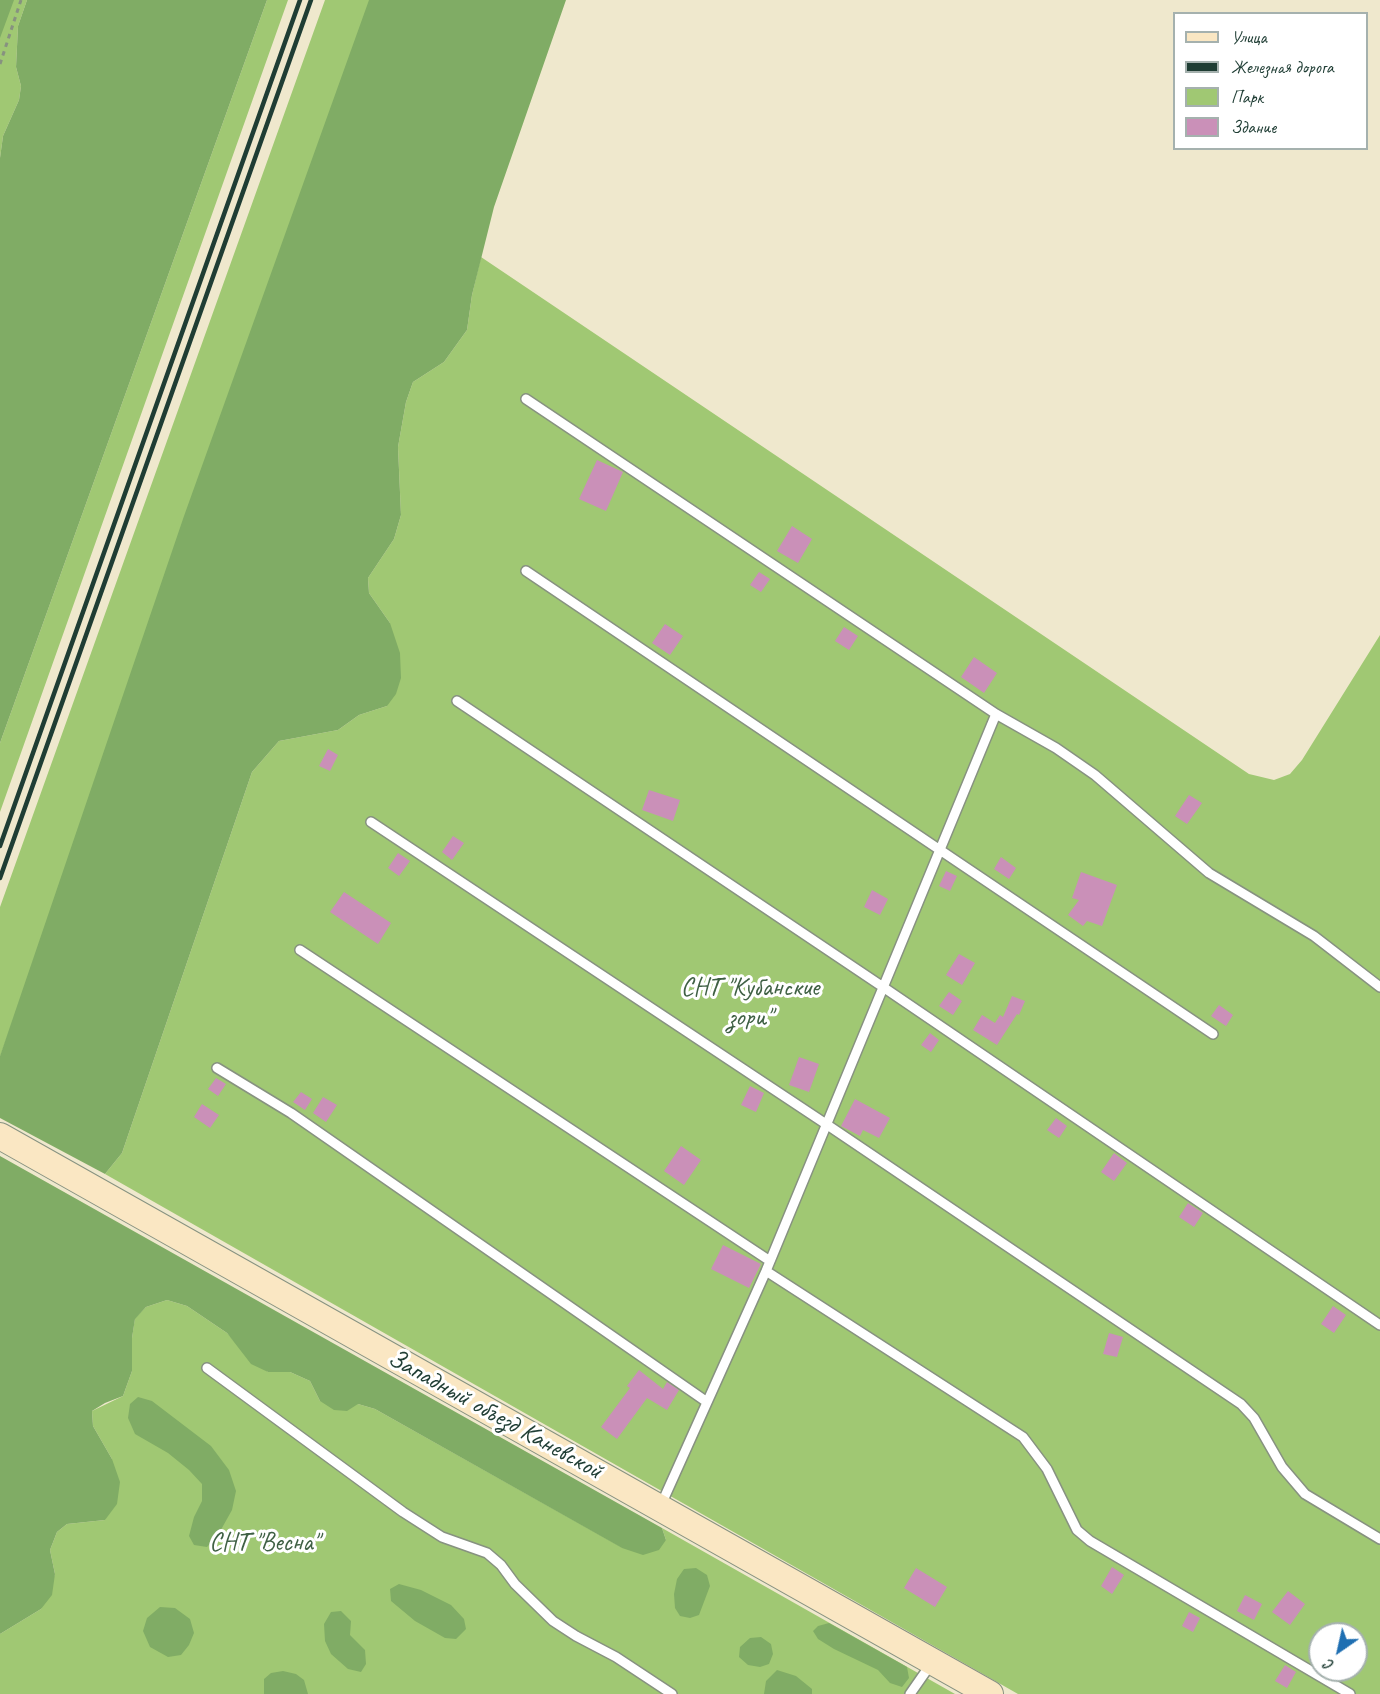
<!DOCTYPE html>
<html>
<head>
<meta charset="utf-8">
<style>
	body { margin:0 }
	#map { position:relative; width:1380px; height:1694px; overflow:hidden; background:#efe8cd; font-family:Caveat,sans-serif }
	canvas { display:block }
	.legend { position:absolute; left:1173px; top:12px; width:195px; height:138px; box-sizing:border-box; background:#fff; border:2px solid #a5b1ae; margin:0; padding:8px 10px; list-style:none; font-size:18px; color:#1f3d34 }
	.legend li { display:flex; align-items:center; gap:12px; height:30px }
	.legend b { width:30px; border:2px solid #a5b1ae }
	.north { position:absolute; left:1308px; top:1622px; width:60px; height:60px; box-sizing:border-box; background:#fff; border:2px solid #a5b1ae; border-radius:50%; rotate:214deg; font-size:16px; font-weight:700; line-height:24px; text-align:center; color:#1f3d34 }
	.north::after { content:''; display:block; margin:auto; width:21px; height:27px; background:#1f6fb2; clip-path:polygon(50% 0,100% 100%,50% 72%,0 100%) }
</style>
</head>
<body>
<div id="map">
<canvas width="1380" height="1694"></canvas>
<ul class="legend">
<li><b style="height:8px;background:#fae7c3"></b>Улица</li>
<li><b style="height:8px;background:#1f3d34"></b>Железная дорога</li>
<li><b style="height:16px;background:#a0c873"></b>Парк</li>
<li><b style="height:16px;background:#ca90b8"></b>Здание</li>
</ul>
<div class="north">С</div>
</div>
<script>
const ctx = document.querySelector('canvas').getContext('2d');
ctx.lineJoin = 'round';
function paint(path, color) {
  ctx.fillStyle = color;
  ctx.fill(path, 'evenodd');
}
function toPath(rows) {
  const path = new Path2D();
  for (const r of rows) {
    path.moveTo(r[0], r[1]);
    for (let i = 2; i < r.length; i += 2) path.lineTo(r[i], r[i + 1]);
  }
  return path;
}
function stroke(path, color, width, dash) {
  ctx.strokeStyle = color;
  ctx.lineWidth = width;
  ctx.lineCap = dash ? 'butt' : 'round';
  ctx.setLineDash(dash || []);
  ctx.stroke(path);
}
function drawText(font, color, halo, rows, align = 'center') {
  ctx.font = font + ' Caveat,sans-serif';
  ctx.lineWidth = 6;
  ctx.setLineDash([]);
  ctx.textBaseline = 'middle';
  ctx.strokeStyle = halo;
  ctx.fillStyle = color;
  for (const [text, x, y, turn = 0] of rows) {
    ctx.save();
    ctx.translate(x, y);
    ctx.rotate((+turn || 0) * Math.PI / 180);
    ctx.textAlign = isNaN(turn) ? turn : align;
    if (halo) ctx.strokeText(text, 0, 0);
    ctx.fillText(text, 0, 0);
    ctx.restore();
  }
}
const green = toPath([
	[0,0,27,0,18,26,16,67,21,86,19,100,3,136,0,158],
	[267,0,288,0,0,812,0,743],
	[325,0,377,0,0,1057,0,907],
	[481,257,1249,774,1274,780,1290,774,1302,760,1380,635,1380,1694,1018,1694,105,1174,122,1153,252,772,279,741,338,730,359,715,387,706,390,623,369,593,368,578,394,539,401,515,398,447,406,402,413,382,444,362,467,330,472,295],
	[1320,1634,1356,1634,1356,1670,1320,1670],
	[167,1300,187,1306,227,1333,238,1345,268,1372,290,1372,310,1381,320,1401,358,1404,375,1409,623,1548,666,1540,662,1528,955,1694,0,1694,0,1634,41,1609,55,1574,50,1550,57,1532,67,1524,105,1520,112,1459,93,1426,92,1411,123,1396,132,1371,132,1338,135,1318,146,1307]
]);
const forest = toPath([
	[0,0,14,0,0,38],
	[27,0,267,0,0,743,0,158,3,136,19,100,21,86,16,67,18,26],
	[369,0,566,0,494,207,472,295,467,330,444,362,413,382,406,402,398,447,401,515,394,539,368,578,369,593,390,623,400,653,401,678,396,694,387,706,359,715,338,730,279,741,252,772,122,1153,105,1174,0,1118,0,1056,184,516],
	[0,1156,662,1528,666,1540,659,1550,643,1555,622,1548,375,1409,358,1404,347,1411,334,1410,320,1401,310,1381,290,1372,268,1372,251,1364,227,1333,187,1306,167,1300,146,1307,135,1319,132,1338,132,1371,123,1396,105,1403,92,1411,93,1426,112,1459,120,1482,117,1504,105,1520,67,1524,57,1532,50,1550,55,1574,52,1595,41,1609,0,1634],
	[138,1397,152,1401,211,1446,229,1470,236,1491,232,1510,218,1535,207,1547,194,1545,189,1536,194,1517,202,1501,202,1484,189,1470,168,1453,135,1434,128,1418,130,1404],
	[696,1568,707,1575,710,1586,699,1615,690,1618,680,1616,675,1608,674,1594,677,1579,684,1569],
	[399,1584,421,1590,451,1605,464,1619,466,1629,456,1639,445,1638,415,1621,391,1601,390,1589],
	[160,1607,175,1608,190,1619,194,1633,189,1645,181,1655,168,1657,150,1647,143,1631,147,1618],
	[341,1611,351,1621,350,1635,365,1650,366,1664,361,1672,348,1669,331,1654,325,1641,324,1624,331,1612],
	[829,1623,907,1667,909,1678,902,1687,890,1683,878,1670,834,1649,818,1639,813,1631,818,1626],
	[761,1637,771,1644,773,1654,769,1664,760,1667,748,1665,739,1657,740,1647,750,1638],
	[777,1670,796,1676,812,1689,812,1694,764,1694,766,1681],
	[283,1671,296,1674,304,1680,308,1694,264,1694,264,1679,271,1673]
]);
const building = toPath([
	[597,460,623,472,606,511,579,499],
	[792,526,812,539,798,563,777,551],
	[759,572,770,579,761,592,750,585],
	[665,624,683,636,670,655,652,643],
	[844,627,858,636,849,650,835,641],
	[974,657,997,673,984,693,961,677],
	[328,749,338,755,330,771,319,766],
	[649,790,680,800,673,821,642,810],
	[1189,795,1202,803,1187,824,1175,816],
	[453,836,464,843,452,860,442,852],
	[398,853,410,861,399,876,388,868],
	[1001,857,1016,868,1009,879,994,869],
	[946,871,957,876,950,891,939,886],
	[1081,872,1117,885,1102,926,1087,921,1083,926,1068,915,1079,900,1072,898],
	[872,890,888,899,880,915,864,907],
	[344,892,391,923,378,944,330,912],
	[959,954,975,963,962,985,946,975],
	[949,992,962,1001,953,1015,939,1006],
	[1012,996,1025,1001,1019,1015,1017,1014,997,1045,973,1030,982,1015,995,1023,1000,1015,1003,1017],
	[1219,1005,1233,1015,1226,1026,1211,1016],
	[930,1033,939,1040,931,1052,921,1045],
	[799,1057,819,1064,809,1092,789,1085],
	[216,1078,226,1084,218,1096,208,1089],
	[750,1086,764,1093,756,1112,741,1105],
	[301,1092,312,1099,305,1110,293,1102],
	[323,1097,337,1105,326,1122,313,1113],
	[855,1099,890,1118,879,1138,863,1130,860,1136,841,1126],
	[202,1104,219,1115,210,1128,194,1117],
	[1056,1118,1067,1126,1059,1138,1047,1130],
	[681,1146,701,1160,684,1185,664,1171],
	[1114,1153,1127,1163,1114,1181,1101,1172],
	[1188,1203,1203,1213,1194,1227,1179,1217],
	[723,1245,761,1264,749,1288,711,1269],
	[1333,1306,1346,1315,1334,1333,1321,1324],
	[1109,1333,1123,1337,1117,1357,1103,1354],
	[639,1370,663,1389,667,1382,679,1390,667,1410,647,1398,617,1439,601,1427,630,1388,627,1386],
	[1112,1567,1124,1575,1112,1594,1101,1586],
	[916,1568,947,1587,935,1607,904,1588],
	[1288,1591,1305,1604,1290,1625,1272,1612],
	[1245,1595,1262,1604,1254,1620,1237,1611],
	[1189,1612,1200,1618,1193,1632,1182,1626],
	[1285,1665,1296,1672,1287,1688,1275,1681]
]);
const path = toPath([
	[0,64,21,0]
]);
const lane = toPath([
	[526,399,996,714,1056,748,1095,775,1209,873,1314,936,1380,987],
	[526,571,1213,1034],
	[457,701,883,987,1380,1325],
	[371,822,826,1124,1241,1404,1254,1418,1282,1467,1305,1494,1380,1539],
	[300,950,770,1261],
	[217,1068,291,1113,707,1402],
	[766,1271,1023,1437,1047,1469,1077,1530,1090,1541,1350,1694],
	[207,1368,403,1512,442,1537,487,1553,501,1565,515,1584,553,1621,576,1636,616,1657,672,1694],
	[661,1505,766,1271,996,714],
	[910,1694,931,1664]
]);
const secondary = toPath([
	[0,1136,990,1694]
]);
const rail = toPath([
	[0,846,300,0],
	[0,878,311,0]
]);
const parkNames = [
	["СНТ \"Кубанские",750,988],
	["зори\"",750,1018],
	["СНТ \"Весна\"",264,1543]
];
const streetNames = [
	["Западный объезд Каневской",495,1415,29]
];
paint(green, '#a0c873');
paint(forest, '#80ac65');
paint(building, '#ca90b8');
stroke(lane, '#879280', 12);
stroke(secondary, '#879280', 28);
stroke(path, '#879280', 3, [4.5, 4.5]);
stroke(lane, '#fff', 9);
stroke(secondary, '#fae7c3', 26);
stroke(rail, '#1f3d34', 4.5);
drawText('26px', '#3f6044', '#fff', parkNames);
drawText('26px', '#1f3d34', '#fff', streetNames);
</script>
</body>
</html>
